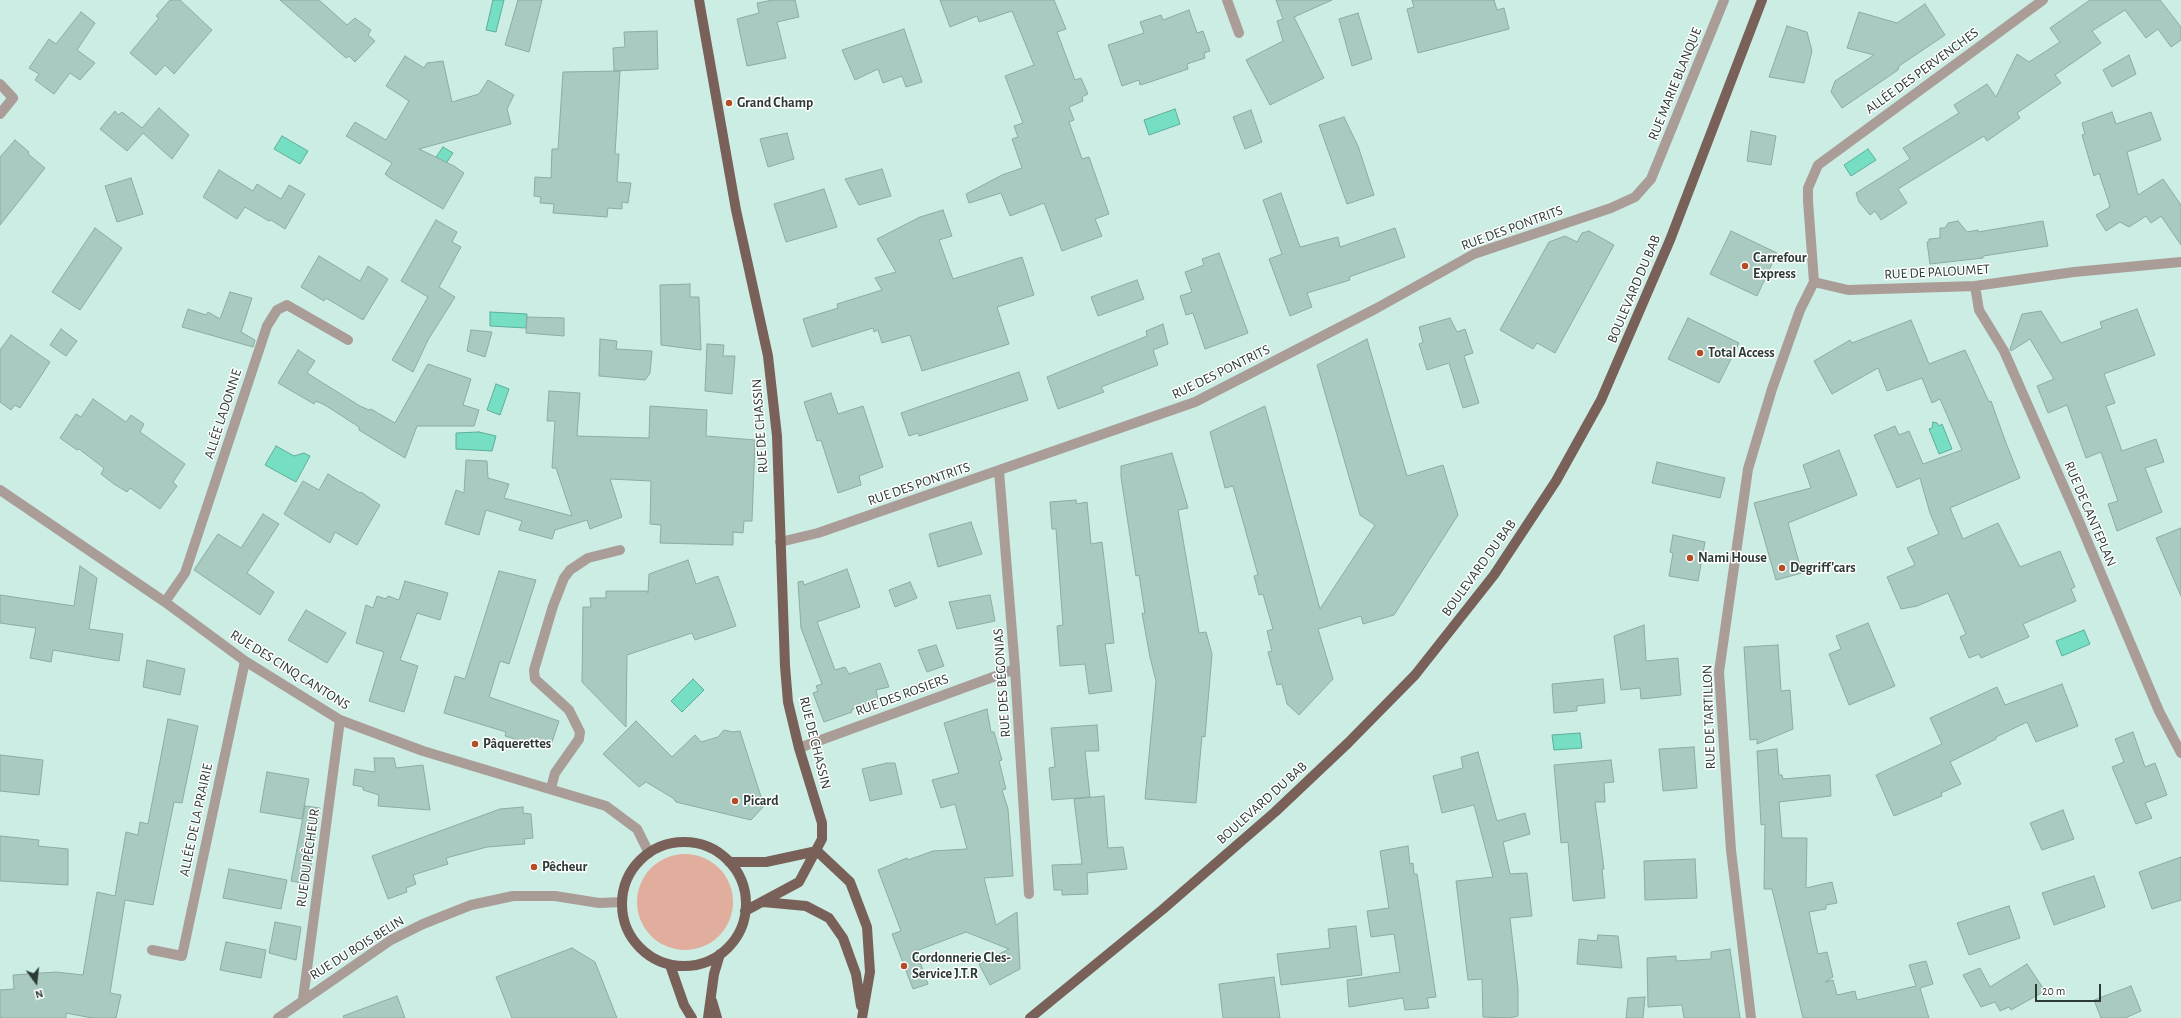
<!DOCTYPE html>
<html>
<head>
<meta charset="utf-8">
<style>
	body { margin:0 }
	#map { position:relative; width:2181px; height:1018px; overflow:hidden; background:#cbede3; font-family:"Alegreya Sans",sans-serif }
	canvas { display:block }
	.north { position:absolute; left:16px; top:962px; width:40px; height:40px; -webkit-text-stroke:3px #fff; paint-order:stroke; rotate:165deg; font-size:11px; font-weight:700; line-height:16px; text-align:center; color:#2c3a36 }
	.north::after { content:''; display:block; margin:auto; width:14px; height:18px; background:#2c3a36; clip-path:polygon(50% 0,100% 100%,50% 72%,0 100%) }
	.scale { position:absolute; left:2035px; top:984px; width:66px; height:18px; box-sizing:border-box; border:2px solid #2c3a36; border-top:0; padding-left:5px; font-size:12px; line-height:14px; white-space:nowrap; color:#2c3a36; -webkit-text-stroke:3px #fff; paint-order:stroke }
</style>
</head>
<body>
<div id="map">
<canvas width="2181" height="1018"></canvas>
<div class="north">N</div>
<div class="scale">20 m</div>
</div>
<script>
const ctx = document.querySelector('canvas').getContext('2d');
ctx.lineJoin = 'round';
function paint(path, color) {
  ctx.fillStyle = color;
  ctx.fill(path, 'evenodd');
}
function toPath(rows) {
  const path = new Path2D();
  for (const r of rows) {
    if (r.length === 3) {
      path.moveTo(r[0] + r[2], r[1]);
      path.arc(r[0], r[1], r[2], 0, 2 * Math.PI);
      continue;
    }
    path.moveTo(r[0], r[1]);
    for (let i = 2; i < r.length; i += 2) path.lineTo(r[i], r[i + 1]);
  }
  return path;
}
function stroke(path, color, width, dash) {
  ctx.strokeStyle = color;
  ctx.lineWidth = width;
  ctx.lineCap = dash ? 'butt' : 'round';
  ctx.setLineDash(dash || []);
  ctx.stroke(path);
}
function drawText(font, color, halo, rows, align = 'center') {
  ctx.font = font + ' "Alegreya Sans",sans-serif';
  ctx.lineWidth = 3;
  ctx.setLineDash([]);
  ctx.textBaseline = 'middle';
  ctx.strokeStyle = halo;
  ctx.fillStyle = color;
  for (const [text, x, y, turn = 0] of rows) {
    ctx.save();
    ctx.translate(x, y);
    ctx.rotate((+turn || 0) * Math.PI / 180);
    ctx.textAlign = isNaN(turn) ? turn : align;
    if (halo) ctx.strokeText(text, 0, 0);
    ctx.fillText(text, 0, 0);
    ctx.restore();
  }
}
const green = toPath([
	[685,902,48]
]);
const water = toPath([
	[493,0,504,0,496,32,486,30,493,0],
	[1175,109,1180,124,1149,135,1144,120,1175,109],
	[282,136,308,151,300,164,274,149,282,136],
	[443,147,453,153,439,174,429,167,443,147],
	[1868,149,1876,160,1851,176,1844,165,1868,149],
	[490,312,527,314,526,328,490,326,490,312],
	[496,384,509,389,500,415,487,410,496,384],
	[1933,422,1937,423,1939,426,1942,424,1952,449,1939,454,1929,429,1932,428,1933,422],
	[479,432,496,436,492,451,456,449,456,433,479,432],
	[276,446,294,456,304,453,310,456,296,482,265,465,276,446],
	[2084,630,2090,644,2062,656,2056,641,2084,630],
	[693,679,704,690,682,712,671,701,693,679],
	[1580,733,1582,748,1554,750,1552,735,1580,733]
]);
const building = toPath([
	[170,0,180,0,212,30,174,74,165,65,156,75,130,53,159,18,156,16,170,0],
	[280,0,319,0,347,25,355,18,371,30,368,35,375,41,355,62,349,56,346,58,280,0],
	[518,0,542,0,529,52,505,45,518,0],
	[773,0,795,0,799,17,777,22,786,58,747,66,737,19,759,13,757,3,773,0],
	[940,0,1054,0,1066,29,1057,32,1075,80,1081,78,1088,94,1082,97,1083,101,1069,107,1074,120,1069,122,1082,159,1089,157,1109,214,1095,219,1102,236,1062,251,1044,203,1010,216,1001,193,969,203,966,194,1002,175,1022,168,1012,139,1018,137,1014,126,1023,123,1005,76,1034,65,1012,11,979,22,977,16,950,27,940,0],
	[1276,0,1332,0,1294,17,1324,78,1270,105,1246,60,1283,41,1277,21,1283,19,1276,0],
	[1412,0,1494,0,1497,10,1504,8,1509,29,1418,53,1407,9,1414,7,1412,0],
	[2090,0,2160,0,2181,27,2181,40,2171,47,2158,29,2146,38,2125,10,2092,31,2101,43,2055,75,2061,83,2017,113,2020,118,1987,141,1984,136,1898,189,1907,203,1881,220,1875,211,1870,215,1859,202,1856,193,1910,159,1903,148,1959,113,1954,105,1987,84,1996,97,2017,54,2029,62,2060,42,2050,28,2090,0],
	[1925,4,1945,35,1899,66,1898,70,1842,108,1831,92,1835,81,1874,55,1847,48,1859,12,1897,23,1925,4],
	[1189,10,1197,33,1203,31,1210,51,1204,53,1205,58,1187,64,1188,69,1150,82,1140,85,1139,80,1122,86,1108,45,1144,33,1140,22,1161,15,1163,20,1189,10],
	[81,12,95,23,77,50,95,63,80,80,70,73,54,94,35,80,39,74,29,68,49,39,56,44,81,12],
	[1358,13,1372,59,1352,66,1339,19,1358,13],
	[1787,26,1807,32,1812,51,1804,83,1769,77,1787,26],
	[904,29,922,82,906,87,902,76,883,83,878,69,855,80,842,50,904,29],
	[657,31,658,69,614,71,613,48,625,47,624,32,657,31],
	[2129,55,2136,74,2112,87,2103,70,2129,55],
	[405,56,424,68,427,63,443,61,452,102,479,94,488,80,514,95,507,109,511,124,419,149,454,166,464,173,443,209,390,178,385,174,392,163,346,136,355,122,386,140,409,101,386,86,405,56],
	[620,71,615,154,619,154,617,182,631,183,628,203,622,202,622,209,608,208,607,217,553,213,554,204,540,203,541,197,534,196,535,177,551,178,552,149,558,149,563,72,620,71],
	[159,108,189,135,172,159,143,133,127,151,100,129,115,111,118,115,122,112,142,128,159,108],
	[1251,110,1262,142,1245,149,1233,117,1251,110],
	[2112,112,2116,124,2151,112,2161,140,2127,152,2138,195,2163,179,2181,205,2181,245,2161,216,2151,223,2146,216,2129,227,2120,222,2106,231,2096,215,2110,207,2109,203,2099,173,2094,176,2082,135,2085,134,2082,123,2112,112],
	[1344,117,1358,146,1374,195,1347,204,1319,125,1344,117],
	[1751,131,1776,136,1771,165,1747,161,1751,131],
	[787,133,794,159,768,167,760,139,787,133],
	[15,140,29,152,28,154,45,168,0,225,0,157,15,140],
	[882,169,891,196,859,205,845,179,882,169],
	[219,170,253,191,257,184,281,199,289,185,305,194,285,229,271,220,269,221,245,207,237,219,203,197,219,170],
	[131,178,143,214,117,222,105,186,131,178],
	[824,189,837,227,786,242,774,204,824,189],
	[1281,193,1300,247,1338,237,1340,247,1395,228,1405,257,1349,277,1350,280,1307,293,1312,307,1290,316,1269,259,1282,254,1263,200,1281,193],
	[943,210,952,236,939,240,953,279,1022,257,1034,295,997,307,1009,344,922,371,910,335,882,343,878,330,874,332,873,328,812,347,803,319,838,308,837,304,882,290,875,278,896,272,877,239,920,217,943,210],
	[436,220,457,232,452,242,461,247,439,287,455,297,428,340,413,372,392,360,428,297,401,281,436,220],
	[1958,221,1967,232,1978,230,1978,232,2043,221,2048,246,1983,256,1983,258,1930,264,1927,242,1929,242,1929,239,1940,238,1940,228,1945,228,1948,223,1958,221],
	[95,228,122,248,80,310,52,292,95,228],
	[1589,231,1614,245,1555,353,1537,343,1533,349,1500,330,1549,242,1565,236,1577,242,1582,233,1589,231],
	[1731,231,1777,253,1757,296,1710,274,1731,231],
	[1219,253,1248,333,1205,349,1193,313,1186,315,1180,296,1192,292,1185,272,1204,265,1202,259,1219,253],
	[319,256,360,281,368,266,388,279,363,320,326,298,324,301,301,287,319,256],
	[1137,280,1144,299,1098,316,1091,297,1137,280],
	[690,284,690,297,699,297,701,350,661,345,660,285,690,284],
	[230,292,252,298,241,332,255,340,253,347,182,327,188,309,206,315,208,312,220,319,230,292],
	[2137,309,2155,355,2104,374,2115,403,2106,406,2122,451,2156,439,2164,462,2145,468,2162,512,2117,531,2108,504,2118,501,2101,452,2086,458,2067,405,2048,413,2037,386,2054,379,2030,339,2011,351,2010,349,2022,314,2041,311,2061,343,2102,328,2100,322,2137,309],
	[527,317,564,318,564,336,526,333,527,317],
	[1450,318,1457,332,1465,329,1473,353,1464,356,1479,403,1463,408,1449,363,1427,370,1419,344,1423,342,1419,327,1450,318],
	[1688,318,1739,343,1719,383,1668,359,1688,318],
	[1911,320,1929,364,1965,350,1989,402,1991,401,2006,443,2020,478,1950,508,1963,539,1998,523,2020,567,2060,551,2075,587,2071,589,2076,601,2023,624,2029,637,1981,658,1979,654,1969,658,1960,637,1966,634,1948,593,1917,606,1901,609,1887,577,1915,565,1907,548,1939,534,1930,513,1920,478,1897,488,1874,435,1895,426,1899,435,1909,431,1923,464,1962,450,1940,399,1932,403,1922,378,1887,391,1878,368,1832,394,1814,361,1850,340,1852,343,1911,320],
	[1163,324,1168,344,1153,350,1158,365,1101,387,1104,392,1058,409,1047,377,1147,336,1146,331,1163,324],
	[61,329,77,341,66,356,50,345,61,329],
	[471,330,492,332,485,357,467,351,471,330],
	[11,335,50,362,20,408,15,405,11,410,0,402,0,350,11,335],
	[600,339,617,341,616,349,652,351,650,373,645,380,599,376,600,339],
	[1367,339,1407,476,1443,465,1458,515,1394,615,1363,624,1361,616,1318,629,1333,679,1299,715,1287,704,1282,684,1277,685,1268,652,1272,651,1267,631,1273,629,1263,594,1259,595,1254,576,1258,575,1233,486,1225,488,1210,432,1265,406,1320,609,1375,525,1360,515,1317,365,1367,339],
	[707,344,724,345,723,356,735,356,732,394,705,391,707,344],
	[298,350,315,361,307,373,360,406,369,410,371,409,395,423,428,364,471,379,463,405,479,410,474,426,417,426,405,458,359,430,359,427,325,405,316,401,314,404,278,383,298,350],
	[1019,372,1028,400,919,436,918,433,909,436,901,413,1019,372],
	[549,391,580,393,577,436,649,438,650,406,707,410,706,436,755,440,752,521,744,521,743,533,733,532,733,545,660,543,661,525,650,524,651,481,610,479,622,517,590,529,587,520,555,530,552,539,519,530,522,521,486,510,479,535,445,524,456,490,464,493,466,460,487,461,488,478,509,484,504,498,572,516,556,468,552,468,555,421,547,421,549,391],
	[831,393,838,414,863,406,883,467,859,476,861,485,838,493,821,440,817,441,804,402,831,393],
	[93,399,126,422,131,415,144,424,140,432,185,464,173,482,177,486,160,509,130,488,127,492,114,484,101,474,104,468,79,449,77,450,60,438,76,414,81,417,93,399],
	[1839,450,1857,495,1788,523,1802,573,1776,580,1754,503,1811,488,1803,465,1839,450],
	[1172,453,1188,508,1178,510,1199,633,1206,632,1212,654,1205,737,1202,736,1196,803,1145,799,1156,681,1150,657,1142,613,1145,614,1139,575,1136,576,1121,477,1121,466,1172,453],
	[1657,462,1725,478,1720,498,1652,483,1657,462],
	[328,474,360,493,361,492,380,505,357,545,335,532,330,543,284,514,303,481,319,490,328,474],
	[1076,500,1077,504,1087,502,1091,544,1102,542,1114,643,1105,644,1112,691,1089,694,1085,664,1060,666,1057,626,1063,625,1056,529,1052,529,1050,502,1076,500],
	[263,514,279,524,247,573,274,592,260,615,194,570,218,534,241,548,263,514],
	[971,522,982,554,938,567,929,534,971,522],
	[2181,528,2181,596,2156,538,2181,528],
	[1673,535,1705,542,1698,581,1669,576,1673,553,1670,552,1673,535],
	[688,560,696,584,718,576,736,626,695,640,692,633,627,655,626,727,582,682,583,607,591,607,590,598,606,598,606,591,647,591,648,593,649,574,688,560],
	[80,566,97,578,89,629,123,634,119,661,53,650,51,662,30,658,36,628,0,623,0,595,74,606,80,566],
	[847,569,860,607,817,622,835,670,845,667,849,674,880,663,889,687,876,690,878,699,851,710,852,712,824,722,813,693,818,691,816,686,822,684,801,628,798,582,803,581,804,585,847,569],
	[499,571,536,580,509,664,500,661,489,697,559,721,552,742,548,741,546,749,505,736,506,732,444,713,455,676,465,679,499,571],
	[405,581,448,593,440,620,417,613,400,660,418,666,404,712,369,701,384,652,356,643,366,605,373,608,377,596,386,599,388,596,399,600,405,581],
	[910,582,917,598,895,607,889,590,910,582],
	[990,595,995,621,957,629,949,602,990,595],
	[306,610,346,633,327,663,288,640,306,610],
	[1868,623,1895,686,1849,705,1829,654,1841,649,1836,636,1868,623],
	[1644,625,1646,661,1678,658,1681,695,1641,699,1640,688,1621,690,1614,636,1644,625],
	[936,645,944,666,927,672,918,650,936,645],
	[1778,645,1781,691,1790,690,1793,729,1757,744,1757,739,1750,740,1744,647,1778,645],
	[147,660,185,669,180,695,143,687,147,660],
	[1603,679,1605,703,1577,706,1577,711,1554,713,1552,684,1603,679],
	[2062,684,2078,726,2036,742,2027,722,1996,737,1996,739,1950,762,1961,784,1941,793,1942,796,1894,816,1876,775,1942,744,1930,718,1997,687,2005,705,2062,684],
	[987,709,991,732,994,732,1002,760,999,761,1006,789,1002,790,1008,809,1013,876,984,878,996,925,1017,912,1020,969,990,985,979,964,1009,949,966,932,916,951,928,984,913,989,892,934,901,931,878,870,907,858,908,860,933,851,967,849,955,804,941,808,932,780,959,773,944,723,987,709],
	[168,719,198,726,182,803,174,802,153,905,125,900,110,993,121,995,116,1018,92,1018,66,1013,66,1018,0,1018,0,990,14,989,13,975,56,972,83,975,97,892,115,896,126,832,138,835,140,822,148,824,168,719],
	[636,721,672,757,695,735,701,742,718,737,724,730,733,732,740,731,764,806,751,820,676,802,673,798,646,782,639,787,603,754,636,721],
	[1097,725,1099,751,1085,751,1090,797,1052,800,1049,768,1055,767,1051,728,1097,725],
	[2133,732,2145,767,2155,763,2167,795,2145,803,2152,818,2136,824,2112,767,2124,762,2115,739,2133,732],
	[1694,747,1697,788,1663,791,1659,749,1694,747],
	[1777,749,1779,775,1782,775,1783,779,1830,775,1831,796,1779,802,1782,838,1807,838,1806,888,1832,882,1837,903,1826,905,1826,909,1809,912,1818,954,1827,952,1833,977,1825,982,1833,980,1837,995,1855,991,1857,1000,1916,986,1909,965,1926,961,1933,984,1920,988,1929,1018,1803,1018,1772,889,1764,889,1765,824,1761,825,1757,751,1777,749],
	[1478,752,1497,821,1525,813,1530,834,1503,842,1510,874,1527,873,1532,916,1510,918,1518,988,1518,1016,1509,1018,1483,1017,1482,979,1468,980,1456,881,1493,877,1474,805,1442,813,1433,776,1463,768,1461,757,1478,752],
	[0,755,43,760,39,795,0,791,0,755],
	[374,758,394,758,396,768,423,765,430,810,378,806,379,795,363,790,363,787,353,785,355,769,375,772,374,758],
	[1611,760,1614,782,1604,783,1605,802,1595,802,1604,869,1602,869,1605,898,1573,901,1568,842,1561,843,1554,765,1611,760],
	[887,763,895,763,902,794,870,801,862,769,887,763],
	[267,772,309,779,302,819,260,812,267,772],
	[1104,796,1108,848,1123,847,1127,869,1087,873,1088,894,1062,895,1062,890,1054,890,1052,865,1082,864,1074,799,1104,796],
	[305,806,320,808,308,884,291,881,305,806],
	[523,807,523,813,531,814,533,838,524,839,525,844,487,847,446,858,448,864,413,875,416,884,406,888,407,892,388,899,372,856,500,809,523,807],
	[2063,810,2074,839,2042,850,2030,823,2063,810],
	[0,836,39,840,38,846,68,849,68,885,0,881,0,836],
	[1408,846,1410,864,1413,863,1414,874,1417,874,1436,997,1427,998,1429,1008,1405,1010,1403,998,1349,1007,1347,980,1400,972,1394,934,1371,937,1367,911,1389,908,1380,851,1408,846],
	[2181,857,2181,900,2152,909,2139,872,2181,857],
	[1695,859,1697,898,1645,900,1644,861,1695,859],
	[229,869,287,880,281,909,223,898,229,869],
	[2094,876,2105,907,2054,925,2042,893,2094,876],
	[2009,906,2020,938,1969,955,1957,923,2009,906],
	[275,922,301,927,296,960,269,953,275,922],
	[1356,926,1362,975,1281,985,1277,954,1330,948,1328,929,1356,926],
	[1598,935,1618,936,1622,968,1577,964,1579,939,1597,941,1598,935],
	[226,942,266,950,261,978,220,970,226,942],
	[572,948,595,962,617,1018,512,1018,496,977,572,948],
	[1730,949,1740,1018,1684,1018,1682,1005,1648,1007,1647,958,1676,956,1676,961,1711,959,1711,952,1730,949],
	[2027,964,2045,991,2011,1010,2009,1007,2000,1011,1995,1002,1981,1007,1963,975,1980,968,1990,987,2027,964],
	[1274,977,1280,1018,1223,1018,1219,984,1274,977],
	[2131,986,2141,1011,2125,1018,2101,1018,2094,1000,2131,986],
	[397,996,405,1018,344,1018,343,1016,397,996],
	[1645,997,1643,1018,1626,1018,1628,998,1645,997]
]);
const minor = toPath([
	[1227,0,1239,33],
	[0,84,13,98,0,114],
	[1814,282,1808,201,1808,188,1818,165,2043,0],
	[1814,282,1848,290,1975,286,2074,272,2181,262],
	[1975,286,1979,310,2004,351,2078,519,2159,711,2181,753],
	[999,471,1015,669,1029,894],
	[0,490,165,602,245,661,340,720,423,751,606,806,637,829,649,853],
	[780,542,818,533,1195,402,1377,308,1474,254,1611,208,1635,197,1651,179,1724,0],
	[165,602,185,573,267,326,277,310,287,305,348,340],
	[799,748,1015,669],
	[551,788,555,773,579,739,580,732,569,710,535,679,534,670,553,606,564,578,570,570,588,558,620,550],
	[152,950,182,956,245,661],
	[303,999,340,720],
	[278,1018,391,940,423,924,471,905,513,896,555,896,599,903,622,902],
	[1751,1018,1731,850,1719,672,1748,469,1772,389,1800,310,1814,282]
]);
const major = toPath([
	[699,0,736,210,768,356,777,436,785,666,788,702,799,748,822,823,822,839,799,882,745,911],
	[684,904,62],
	[817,851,850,882,867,927,870,972,862,1018],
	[729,862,766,862,817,851],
	[763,902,806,906,829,918,843,938,856,974,861,1006],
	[670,965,684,1005,692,1018],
	[712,1001,717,1018],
	[708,1018,714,974,720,954],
	[1030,1018,1162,910,1275,812,1348,743,1415,675,1494,575,1556,481,1601,400,1670,240,1762,0]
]);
const markers = [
	[729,103,4,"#b44d26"],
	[1745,266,4,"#b44d26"],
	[1700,353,4,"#b44d26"],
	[1690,558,4,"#b44d26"],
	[1782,568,4,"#b44d26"],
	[475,744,4,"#b44d26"],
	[735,801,4,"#b44d26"],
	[534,867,4,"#b44d26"],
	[904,966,4,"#b44d26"]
];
const streetNames = [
	["ALLÉE DES PERVENCHES",1922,71,-36],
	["RUE MARIE BLANQUE",1675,84,-68],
	["RUE DES PONTRITS",1512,228,-20],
	["RUE DE PALOUMET",1937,272,-3],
	["BOULEVARD DU BAB",1634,289,-67],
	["RUE DES PONTRITS",1221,372,-26],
	["ALLÉE LADONNE",223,414,-72],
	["RUE DE CHASSIN",760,426,-94],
	["RUE DES PONTRITS",919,484,-19],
	["RUE DE CANTEPLAN",2090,514,67],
	["BOULEVARD DU BAB",1479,568,-54],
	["RUE DES CINQ CANTONS",290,670,32],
	["RUE DES BÉGONIAS",1002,683,-94],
	["RUE DES ROSIERS",902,695,-20],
	["RUE DE TARTILLON",1709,717,-92],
	["RUE DE CHASSIN",815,743,76],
	["BOULEVARD DU BAB",1262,803,-42],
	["ALLÉE DE LA PRAIRIE",196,820,-78],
	["RUE DU PÊCHEUR",308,858,-82],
	["RUE DU BOIS BELIN",357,948,-32]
];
const poiNames = [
	["Grand Champ",737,103],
	["Carrefour",1753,258],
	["Express",1753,274],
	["Total Access",1708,353],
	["Nami House",1698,558],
	["Degriff'cars",1790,568],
	["Pâquerettes",483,744],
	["Picard",743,801],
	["Pêcheur",542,867],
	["Cordonnerie Cles-",912,958],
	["Service J.T.R",912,974]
];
paint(green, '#e1ae9d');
paint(water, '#75dec3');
stroke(water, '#5fad99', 1);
paint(building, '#a9cac0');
stroke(building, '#8baca2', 1);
stroke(minor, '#aa9d98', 10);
stroke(major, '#796159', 10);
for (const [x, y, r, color] of markers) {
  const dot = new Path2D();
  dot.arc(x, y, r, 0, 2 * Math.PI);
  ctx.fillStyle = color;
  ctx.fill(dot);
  stroke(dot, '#fff', 1.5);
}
drawText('14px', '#2c3a36', '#fff', streetNames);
drawText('bold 14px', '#2c3a36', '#fff', poiNames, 'left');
</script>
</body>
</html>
